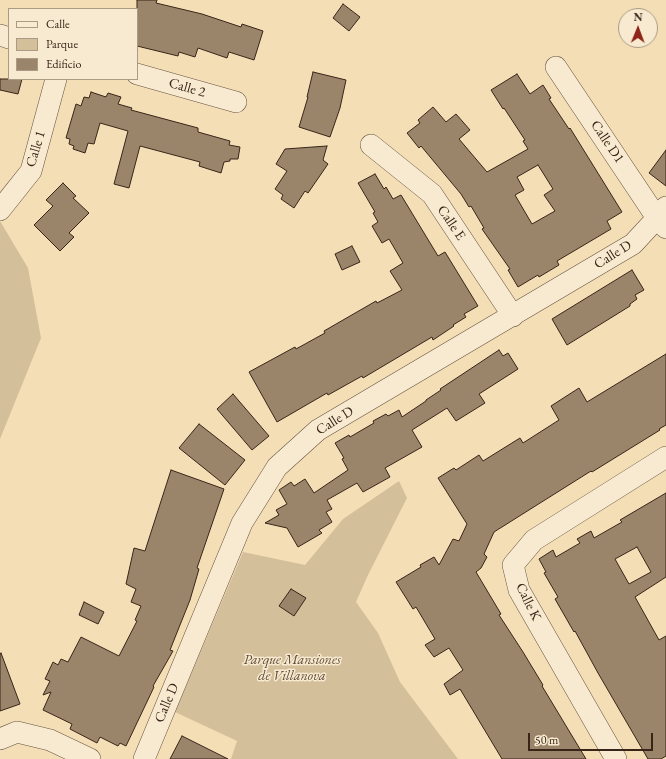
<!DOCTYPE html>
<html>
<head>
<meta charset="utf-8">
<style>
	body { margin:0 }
	#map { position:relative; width:666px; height:759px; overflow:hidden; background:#f4deb6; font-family:"EB Garamond",serif }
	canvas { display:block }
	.legend { position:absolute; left:8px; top:8px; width:130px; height:72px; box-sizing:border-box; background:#f8ead0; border:1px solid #ab9b86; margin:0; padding:5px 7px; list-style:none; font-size:12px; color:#382518 }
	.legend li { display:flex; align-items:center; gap:8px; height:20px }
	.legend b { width:20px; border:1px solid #ab9b86 }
	.north { position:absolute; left:618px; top:8px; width:40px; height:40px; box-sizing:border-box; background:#f8ead0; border:1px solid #ab9b86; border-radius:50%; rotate:1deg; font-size:11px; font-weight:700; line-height:16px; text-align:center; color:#382518 }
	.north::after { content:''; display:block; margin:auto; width:14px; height:18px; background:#8f2418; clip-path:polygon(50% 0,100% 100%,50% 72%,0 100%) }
	.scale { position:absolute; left:528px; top:733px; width:125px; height:18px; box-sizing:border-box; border:2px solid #382518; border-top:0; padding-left:5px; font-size:12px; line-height:14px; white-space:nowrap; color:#382518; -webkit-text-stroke:3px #f8ead0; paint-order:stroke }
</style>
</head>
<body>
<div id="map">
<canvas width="666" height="759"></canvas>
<ul class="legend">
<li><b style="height:5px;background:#f8ead0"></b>Calle</li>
<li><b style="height:11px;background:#d4bf9b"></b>Parque</li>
<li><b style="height:11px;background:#9a856a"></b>Edificio</li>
</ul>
<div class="north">N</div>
<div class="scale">50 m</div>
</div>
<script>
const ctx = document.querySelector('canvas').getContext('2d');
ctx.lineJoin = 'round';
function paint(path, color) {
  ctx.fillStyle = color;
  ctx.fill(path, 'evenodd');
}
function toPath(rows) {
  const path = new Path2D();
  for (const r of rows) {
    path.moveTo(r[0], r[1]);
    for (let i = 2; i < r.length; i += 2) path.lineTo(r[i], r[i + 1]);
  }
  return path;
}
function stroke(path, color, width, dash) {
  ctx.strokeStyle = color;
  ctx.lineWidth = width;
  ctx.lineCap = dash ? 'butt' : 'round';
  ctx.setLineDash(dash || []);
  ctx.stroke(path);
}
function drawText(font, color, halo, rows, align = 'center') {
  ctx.font = font + ' "EB Garamond",serif';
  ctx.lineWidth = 3;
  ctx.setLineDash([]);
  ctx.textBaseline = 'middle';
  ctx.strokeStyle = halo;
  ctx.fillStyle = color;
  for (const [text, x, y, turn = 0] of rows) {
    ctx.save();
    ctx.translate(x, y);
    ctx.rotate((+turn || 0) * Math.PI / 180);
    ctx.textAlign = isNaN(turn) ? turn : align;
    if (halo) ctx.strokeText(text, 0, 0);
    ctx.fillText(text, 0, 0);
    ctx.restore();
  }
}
const green = toPath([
	[0,221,28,268,41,338,0,439],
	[399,481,407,498,368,575,356,602,378,633,400,682,458,759,231,759,237,741,175,712,243,552,305,565,343,519]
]);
const building = toPath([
	[137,0,157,0,156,3,202,14,241,27,242,24,263,31,254,60,229,52,227,58,198,48,195,57,179,52,178,56,137,46,137,0],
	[343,4,360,17,349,31,333,18,343,4],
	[313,72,346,80,340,108,330,137,299,127,308,97,307,97,313,72],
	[517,74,530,94,543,85,551,98,549,99,569,129,570,128,622,212,607,221,611,229,557,261,559,265,539,277,538,275,518,287,508,270,510,269,482,229,484,228,471,206,469,207,461,194,421,146,419,148,407,133,420,123,418,120,433,107,446,122,456,114,470,130,459,139,487,172,528,149,523,141,525,140,504,108,503,109,491,90,517,74],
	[538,165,553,189,544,195,555,211,532,224,515,195,524,190,517,177,538,165],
	[0,79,22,79,18,94,0,90,0,79],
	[91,92,106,97,108,93,121,97,118,104,132,108,131,110,198,128,198,132,230,141,229,145,240,147,238,159,230,159,230,161,224,162,221,173,199,166,200,162,140,146,129,188,114,184,128,131,100,123,94,144,88,143,85,153,73,149,74,146,69,144,70,139,66,138,76,104,81,106,84,97,89,98,91,92],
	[327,146,323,160,328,164,308,193,305,191,294,208,281,199,283,195,275,189,287,171,276,164,285,149,327,146],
	[666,150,666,186,649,173,666,150],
	[375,174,384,189,386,187,393,199,401,195,438,256,445,252,478,306,464,314,466,317,453,325,454,326,433,340,432,337,363,378,362,376,328,395,327,393,277,422,249,372,295,347,296,349,325,333,324,331,376,301,377,303,402,290,390,271,403,263,389,239,382,243,372,226,378,222,373,213,375,212,358,183,375,174],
	[63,183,76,196,73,198,89,213,69,233,74,237,60,251,34,225,53,206,46,200,63,183],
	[352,246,360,262,342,270,335,254,352,246],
	[632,270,644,290,635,295,637,299,630,304,630,306,567,345,552,319,632,270],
	[499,350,503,356,508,353,518,369,479,394,485,403,456,421,447,408,412,430,422,447,385,468,390,477,363,492,357,483,327,500,332,509,326,512,332,522,319,530,322,533,298,547,287,528,265,523,279,515,276,510,287,504,279,490,291,482,294,486,305,479,314,493,348,470,342,459,344,458,335,443,349,435,350,437,374,423,373,421,386,414,388,416,399,410,402,417,426,401,426,400,441,390,440,389,499,350],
	[666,354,666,425,659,429,660,430,592,472,591,471,494,532,484,554,487,557,481,568,476,572,501,614,499,615,523,652,543,685,542,686,586,759,502,759,460,689,450,695,444,684,463,670,449,648,434,657,425,645,435,639,416,607,413,609,396,582,421,567,420,565,434,557,439,565,453,539,459,541,467,524,438,478,454,468,456,470,479,455,483,461,520,438,523,443,559,420,551,406,579,388,587,402,666,354],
	[233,394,269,436,252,450,217,409,233,394],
	[199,424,245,460,225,485,179,448,199,424],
	[171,470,224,489,197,568,199,569,190,600,170,650,173,651,153,686,154,687,126,746,120,743,118,746,100,737,97,743,70,729,72,724,43,710,51,692,43,695,50,681,45,679,53,662,58,665,61,659,68,662,81,637,119,656,137,621,135,620,141,606,131,602,136,589,126,584,134,548,145,551,171,470],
	[666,493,666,577,635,597,659,640,666,636,666,756,661,759,648,759,598,673,575,631,574,632,555,599,558,597,544,573,546,572,539,559,553,550,556,557,580,543,577,539,591,531,594,538,622,522,620,520,666,493],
	[637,547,651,572,629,584,615,559,637,547],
	[291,589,306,598,294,616,279,606,291,589],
	[84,602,104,612,98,624,79,615,84,602],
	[1,653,20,704,0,711,0,654,1,653],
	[182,736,228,759,170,759,182,736]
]);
const minor = toPath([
	[0,35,9,38],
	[556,67,657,218,666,228],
	[137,74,236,102],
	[371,145,432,194,513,316],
	[0,210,31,171,56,79],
	[0,739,17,732,50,740,90,759],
	[144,759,242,523,277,467,318,430,633,244,657,218,666,207],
	[616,759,519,590,513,565,534,540,666,457]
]);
const streetNames = [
	["Calle 2",187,88,16],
	["Calle D1",607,142,56],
	["Calle 1",36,149,-73],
	["Calle E",451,223,56],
	["Calle D",613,255,-32],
	["Calle D",335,421,-32],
	["Calle K",528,602,64],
	["Calle D",167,703,-67]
];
const parkNames = [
	["Parque Mansiones",292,660],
	["de Villanova",292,676]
];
paint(green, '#d4bf9b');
paint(building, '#9a856a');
stroke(building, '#382518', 1);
stroke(minor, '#675340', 22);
stroke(minor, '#f8ead0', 21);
drawText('14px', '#382518', '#f8ead0', streetNames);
drawText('italic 14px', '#5f4c39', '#f8ead0', parkNames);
</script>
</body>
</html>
